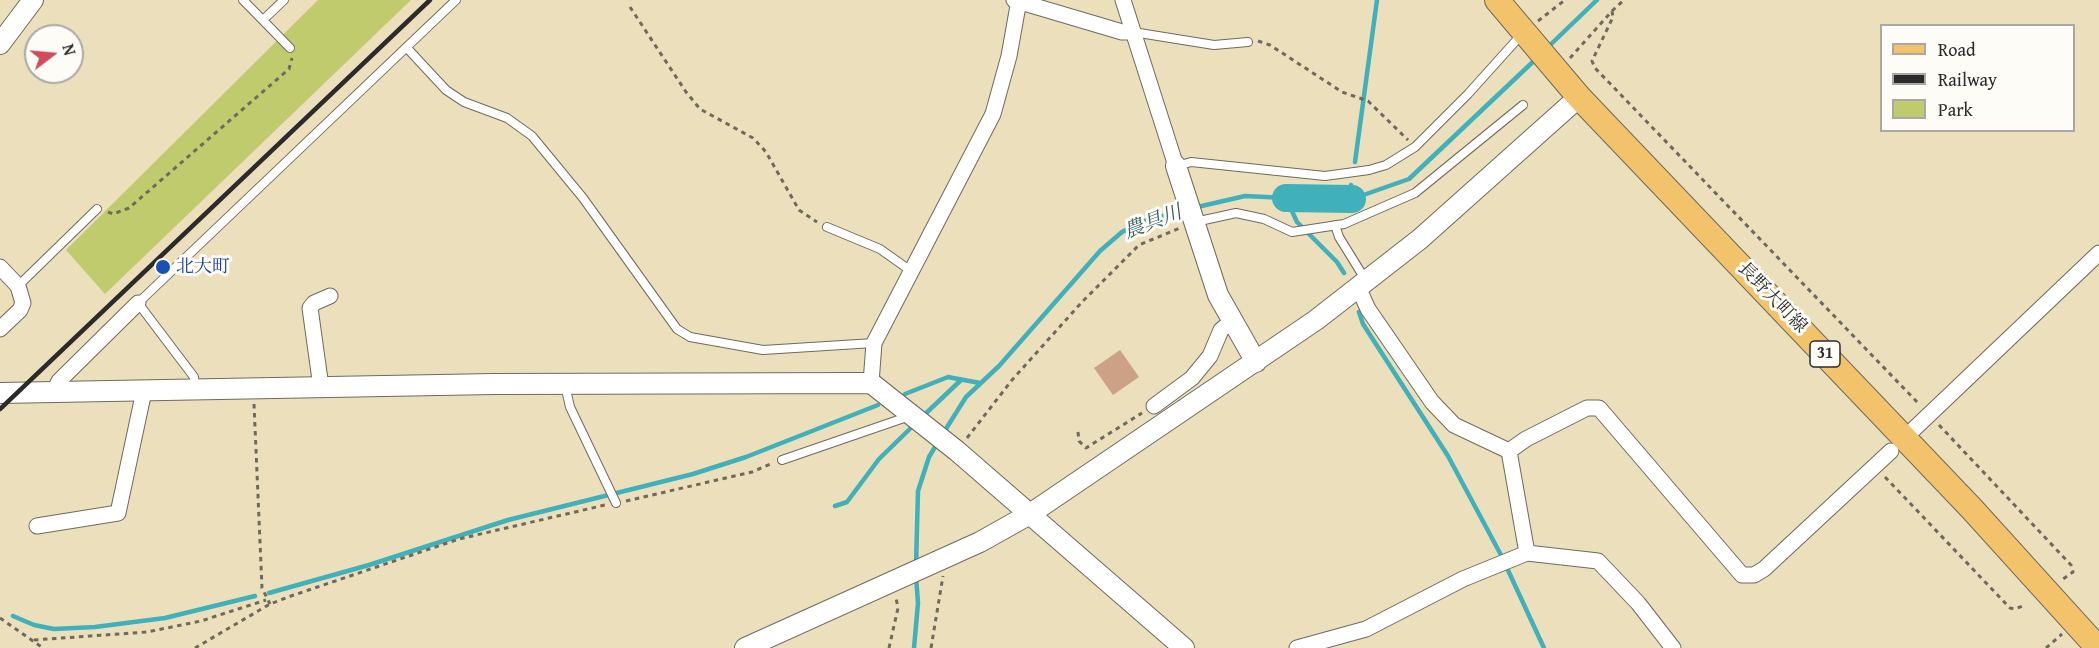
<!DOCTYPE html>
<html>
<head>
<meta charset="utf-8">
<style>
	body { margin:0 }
	#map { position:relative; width:2099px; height:648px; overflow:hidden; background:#ebdfbc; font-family:"Gentium Book Plus",serif }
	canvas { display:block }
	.legend { position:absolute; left:1880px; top:24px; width:195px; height:108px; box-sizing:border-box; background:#fdfcf7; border:2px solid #a9a8a5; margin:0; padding:8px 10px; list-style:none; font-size:18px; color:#2b2b2b }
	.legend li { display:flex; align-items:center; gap:12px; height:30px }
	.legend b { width:30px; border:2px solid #a9a8a5 }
	.north { position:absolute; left:24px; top:24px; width:60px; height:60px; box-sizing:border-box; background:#fdfcf7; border:2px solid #a9a8a5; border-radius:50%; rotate:74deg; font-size:16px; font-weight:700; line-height:24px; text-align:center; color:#2b2b2b }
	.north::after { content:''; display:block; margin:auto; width:21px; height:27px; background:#d1495b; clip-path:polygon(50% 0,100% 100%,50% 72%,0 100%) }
</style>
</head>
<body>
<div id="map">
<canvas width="2099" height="648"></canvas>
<ul class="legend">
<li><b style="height:8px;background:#f2c36a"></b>Road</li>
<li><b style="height:8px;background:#2b2b2b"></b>Railway</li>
<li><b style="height:16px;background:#bfcb6d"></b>Park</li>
</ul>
<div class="north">N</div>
</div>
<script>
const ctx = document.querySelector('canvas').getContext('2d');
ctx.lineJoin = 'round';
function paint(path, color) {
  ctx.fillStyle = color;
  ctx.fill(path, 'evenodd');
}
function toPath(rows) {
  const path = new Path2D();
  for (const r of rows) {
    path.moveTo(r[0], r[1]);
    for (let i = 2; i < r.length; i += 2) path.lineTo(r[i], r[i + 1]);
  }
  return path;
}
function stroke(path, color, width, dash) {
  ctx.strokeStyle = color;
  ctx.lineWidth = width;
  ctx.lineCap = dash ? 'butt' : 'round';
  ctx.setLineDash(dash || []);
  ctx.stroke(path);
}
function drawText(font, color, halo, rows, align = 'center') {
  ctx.font = font + ' "Gentium Book Plus","Noto Serif JP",serif';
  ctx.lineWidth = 6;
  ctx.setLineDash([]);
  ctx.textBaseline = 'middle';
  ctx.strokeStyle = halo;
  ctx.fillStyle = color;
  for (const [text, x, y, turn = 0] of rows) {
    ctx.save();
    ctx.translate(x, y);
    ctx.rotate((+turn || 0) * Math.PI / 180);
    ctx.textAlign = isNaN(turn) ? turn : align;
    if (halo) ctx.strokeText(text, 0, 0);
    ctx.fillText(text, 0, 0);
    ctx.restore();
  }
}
const green = toPath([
	[318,0,411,0,105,294,66,250]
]);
const stream = toPath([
	[1547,48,1597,0],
	[1355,162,1377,0],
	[1351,185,1352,199,1409,179,1537,58],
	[1193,208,1245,196,1286,198,1297,222,1337,262,1344,273],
	[1359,312,1363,324,1448,456,1501,555],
	[905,394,948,377,980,383],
	[922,417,961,380],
	[944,432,966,397,999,366,1100,251,1122,232,1141,222,1185,210],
	[835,506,847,502,879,459,916,423],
	[916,565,918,491,929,457,938,442],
	[1507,568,1544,648],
	[269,593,369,565,508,520,693,474,746,457,878,405],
	[13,616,34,625,54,629,95,627,165,618,255,596],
	[914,648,918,603,916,576]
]);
const river = toPath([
	[1286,198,1352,199]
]);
const building = toPath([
	[1120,350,1139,377,1113,395,1094,368]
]);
const path = toPath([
	[630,7,686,92,700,109,753,138,766,152,799,210,817,222],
	[1612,11,1624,0],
	[1538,21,1565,0],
	[1258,41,1270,45,1342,92,1368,101,1408,140],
	[1570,58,1612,11,1613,17,1592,61,1595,68,1918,403],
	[108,212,113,214,129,208,289,69,292,58],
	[254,404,262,588,270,604],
	[1939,425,2071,565,2073,572,2063,579],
	[1078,432,1079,441,1086,448,1142,413],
	[967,438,1012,380,1082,302,1139,245,1180,228],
	[1885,477,2010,608,2015,609,2025,605],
	[626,501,752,472,773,463],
	[0,618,43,648],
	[34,640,147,632,201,621,266,600],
	[195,648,270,604,291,596,459,539,605,505],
	[889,648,898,608,896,598],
	[931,648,943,576],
	[2046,648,2062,634]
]);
const service = toPath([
	[243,0,290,48],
	[263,20,284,0],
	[1133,32,1214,45,1248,42],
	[407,48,446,90,464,102,507,118,532,136,583,198,677,329,690,337,763,350,874,343],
	[1177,166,1191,162,1325,176,1369,170,1386,165,1415,147,1468,94,1522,34],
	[1195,222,1236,213,1264,219,1292,232,1344,224,1415,193,1523,105],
	[1335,225,1339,237,1365,279],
	[827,227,880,249,911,271],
	[18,286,97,209],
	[565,385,570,407,616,503],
	[195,388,194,377,138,303,456,0],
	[782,460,904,418,908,414]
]);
const minor = toPath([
	[1014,0,1122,32,1133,32],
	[1123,0,1176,166],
	[0,267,18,286,23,303,20,310,0,329],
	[1358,287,1368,309,1432,402,1454,425,1509,451],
	[871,383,874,343,993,114,1009,56,1019,0],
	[321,387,310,308,314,303,330,296],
	[53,393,59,381,138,303],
	[1154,406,1192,378,1210,356,1221,330,1231,322],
	[1914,429,2099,253],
	[37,526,118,513,144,391],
	[1527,553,1509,451,1526,439,1587,408,1599,408,1742,575,1754,575,1764,569,1891,451],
	[1297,648,1366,629,1463,579,1527,553,1598,561,1638,603,1673,648]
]);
const tertiary = toPath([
	[0,44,33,0],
	[1176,166,1218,295,1256,362],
	[0,393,494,384,871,383,957,451,1184,648],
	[745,648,980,542,1030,514,1316,320,1420,239,1579,97]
]);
const primary = toPath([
	[1497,0,1579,97,1972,509,2098,648]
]);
const rail = toPath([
	[0,409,430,0]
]);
const markers = [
	[163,267,8,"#1a4fb4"]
];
const shields = [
	[1825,354,30]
];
const shieldNames = [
	["31",1825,354]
];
const transitNames = [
	["北大町",176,267]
];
const streetNames = [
	["長野大町線",1772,298,46]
];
const waterNames = [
	["農具川",1153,223,-21]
];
paint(green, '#bfcb6d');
stroke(stream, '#40b0ba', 4.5);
stroke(river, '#40b0ba', 28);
paint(building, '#cca185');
stroke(service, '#6e6a5e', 10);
stroke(minor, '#6e6a5e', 17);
stroke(tertiary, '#6e6a5e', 22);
stroke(primary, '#6e6a5e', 26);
stroke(path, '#6e6a5e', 3, [4.5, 4.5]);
stroke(service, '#fff', 8);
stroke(minor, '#fff', 15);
stroke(tertiary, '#fff', 20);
stroke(primary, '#f2c36a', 24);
stroke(rail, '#2b2b2b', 4.5);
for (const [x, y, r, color] of markers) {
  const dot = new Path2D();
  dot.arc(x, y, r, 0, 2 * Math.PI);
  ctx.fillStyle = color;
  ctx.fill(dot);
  stroke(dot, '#fdfcf7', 2);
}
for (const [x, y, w] of shields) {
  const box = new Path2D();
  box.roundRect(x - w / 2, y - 13, w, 26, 4.5);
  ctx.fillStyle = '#fdfcf7';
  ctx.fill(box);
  stroke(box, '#2b2b2b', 1.5);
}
drawText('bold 16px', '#2b2b2b', null, shieldNames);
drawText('18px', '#164399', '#fdfcf7', transitNames, 'left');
drawText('18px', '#2b2b2b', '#fdfcf7', streetNames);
drawText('italic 20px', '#336064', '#fdfcf7', waterNames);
</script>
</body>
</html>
